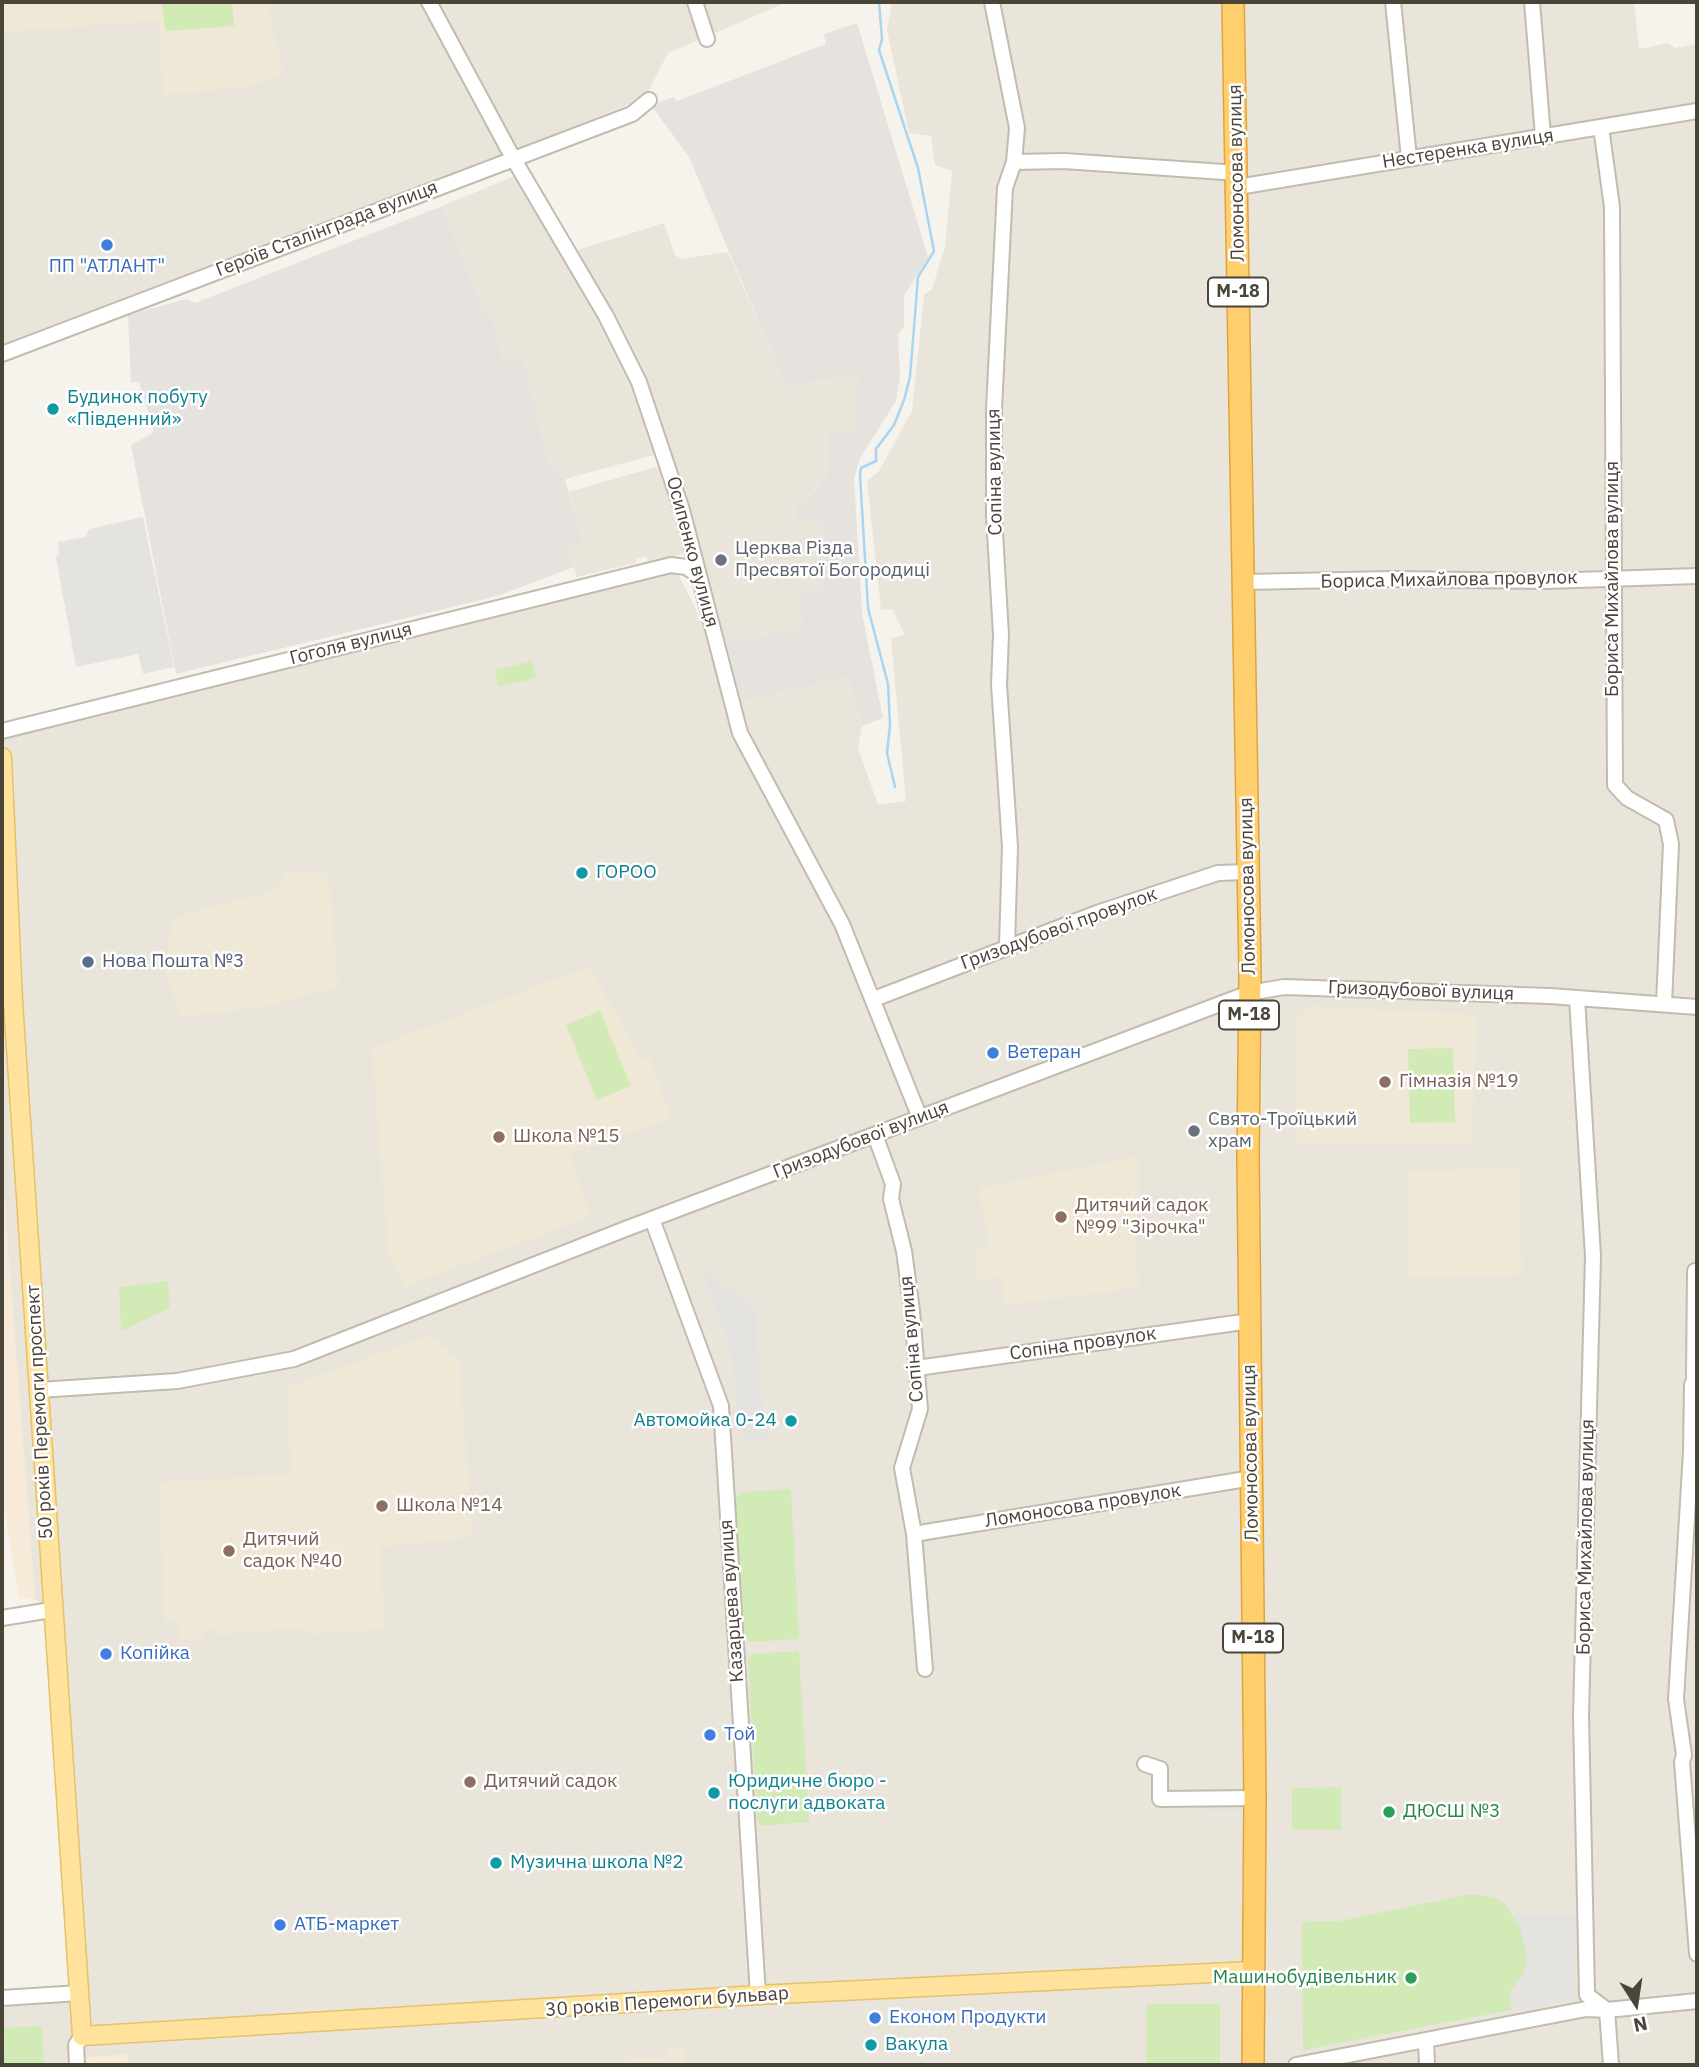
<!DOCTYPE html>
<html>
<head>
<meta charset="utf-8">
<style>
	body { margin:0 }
	#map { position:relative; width:1699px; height:2067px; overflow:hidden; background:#f6f3ec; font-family:"IBM Plex Sans",sans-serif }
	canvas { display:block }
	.frame { position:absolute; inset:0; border:4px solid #4b4439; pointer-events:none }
	.north { position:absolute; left:1601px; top:1969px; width:70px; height:70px; -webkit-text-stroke:5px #fff; paint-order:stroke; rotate:168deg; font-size:19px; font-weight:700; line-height:28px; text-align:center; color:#4b4439 }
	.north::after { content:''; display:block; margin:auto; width:24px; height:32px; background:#4b4439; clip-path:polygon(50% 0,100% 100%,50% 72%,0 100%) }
</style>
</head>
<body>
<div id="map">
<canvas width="1699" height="2067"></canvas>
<div class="frame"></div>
<div class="north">N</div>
</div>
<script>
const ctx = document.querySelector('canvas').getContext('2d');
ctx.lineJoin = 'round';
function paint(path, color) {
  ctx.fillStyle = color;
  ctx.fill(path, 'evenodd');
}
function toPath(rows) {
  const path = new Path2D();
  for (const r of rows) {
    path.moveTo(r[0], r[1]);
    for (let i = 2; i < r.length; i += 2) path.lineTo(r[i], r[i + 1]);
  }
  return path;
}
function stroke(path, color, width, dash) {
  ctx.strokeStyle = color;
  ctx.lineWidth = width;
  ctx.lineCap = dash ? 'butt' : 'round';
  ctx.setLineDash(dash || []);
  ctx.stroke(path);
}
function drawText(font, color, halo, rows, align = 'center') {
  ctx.font = font + ' "IBM Plex Sans",sans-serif';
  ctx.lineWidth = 5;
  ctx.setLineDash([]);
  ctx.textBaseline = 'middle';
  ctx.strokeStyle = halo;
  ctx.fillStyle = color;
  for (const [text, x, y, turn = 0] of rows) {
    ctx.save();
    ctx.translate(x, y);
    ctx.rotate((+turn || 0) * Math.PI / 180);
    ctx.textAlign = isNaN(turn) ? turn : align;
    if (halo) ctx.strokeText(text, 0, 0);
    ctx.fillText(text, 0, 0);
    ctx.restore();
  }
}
const residential = toPath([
	[2,2,787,2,668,53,645,98,2,354],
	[892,2,1634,2,1639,49,1668,43,1675,48,1697,44,1697,2065,2,2065,2,1998,78,1993,51,1610,35,1599,2,1172,2,731,242,671,677,571,741,702,848,675,862,726,858,748,878,805,906,801,891,638,905,635,892,609,881,610,867,481,879,471,912,411,924,295,932,289,945,247,952,171,935,165,931,136,909,133,887,30],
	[517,175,621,356,658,454,565,479,549,463,523,360,503,363,491,314,485,315,442,206],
	[664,223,675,255,681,259,728,252,786,386,858,376,857,434,829,432,826,477,811,492,808,503,798,502,824,523,822,591,803,628,726,642,667,441,648,391,578,250],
	[655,467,662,471,684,554,648,561,646,557,636,559,636,563,577,577,568,549,583,543,569,492]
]);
const commercial = toPath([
	[2,1172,35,1599,19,1598,2,1494],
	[128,2054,129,2065,86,2065,86,2057]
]);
const industrial = toPath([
	[857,23,928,257,904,296,904,327,898,334,900,376,896,401,860,458,854,479,862,613,883,718,862,726,848,676,741,702,726,642,803,628,801,590,822,590,824,523,796,519,797,502,808,503,811,493,826,477,829,432,856,433,858,376,786,386,689,157,651,105,674,97,677,101,826,44,824,34],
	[442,206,485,315,491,314,503,362,523,359,549,463,565,479,583,543,568,549,574,567,497,596,176,674,131,445,154,432,139,382,131,382,128,315,187,299,195,303]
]);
const education = toPath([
	[2,2,266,2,284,73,250,87,163,94,158,21,2,32],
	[283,871,328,873,339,987,263,1007,181,1017,165,971,172,920,200,909,271,892,279,886],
	[590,966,641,1059,650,1057,671,1118,569,1155,591,1216,404,1287,388,1251,372,1048],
	[1313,1006,1477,1015,1472,1145,1295,1145,1296,1018],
	[1139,1156,1135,1256,1140,1287,1005,1305,1002,1277,978,1280,974,1248,990,1246,979,1188],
	[1519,1169,1522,1275,1407,1277,1407,1170],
	[430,1335,459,1360,473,1537,380,1547,385,1629,313,1634,302,1628,218,1635,217,1629,202,1631,202,1639,179,1641,177,1621,164,1621,159,1482,291,1475,286,1388],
	[685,2048,686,2065,626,2065,625,2059,667,2057,667,2049]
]);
const green = toPath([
	[162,2,232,2,234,26,165,31],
	[532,661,536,678,499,687,495,670],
	[600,1011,631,1086,597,1100,566,1025],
	[1453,1048,1455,1122,1410,1123,1408,1049],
	[168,1281,170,1308,121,1331,119,1287],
	[791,1489,799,1639,750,1642,745,1637,735,1499,742,1492],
	[799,1651,809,1822,761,1826,757,1821,748,1661,752,1654],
	[1341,1787,1341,1830,1292,1830,1292,1788],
	[1470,1894,1494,1897,1506,1905,1521,1930,1527,1957,1524,1972,1510,1992,1512,2010,1303,2050,1302,1922,1340,1921],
	[1146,2004,1220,2004,1220,2065,1146,2065],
	[42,2026,44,2065,2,2065,2,2028]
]);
const parking = toPath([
	[143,517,174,667,143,674,138,654,76,667,56,557,59,555,58,542,85,537,89,529],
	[702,1270,756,1308,758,1361,767,1437,743,1441,730,1348],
	[1207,1801,1243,1801,1243,1812,1206,1811],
	[1514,1915,1576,1915,1574,2000,1512,2010,1510,1992,1524,1972,1527,1957,1521,1930]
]);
const stream = toPath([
	[879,2,882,39,879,50,918,168,934,251,918,277,910,377,904,400,894,425,876,449,876,461,861,468,860,475,868,608,888,684,890,725,887,753,895,787]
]);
const minor = toPath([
	[429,2,513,158,606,316,639,382,682,510,740,733,842,924,920,1118],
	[695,2,707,39],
	[992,2,1017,128,1014,162,1005,188,994,409,994,516,1001,635,999,684,1010,847,1007,946],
	[1393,2,1409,158],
	[1532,2,1543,136],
	[1601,127,1612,207,1615,785,1627,798,1666,820,1671,844,1664,1004],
	[1014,162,1064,161,1238,173],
	[1238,187,1697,111],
	[2,354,632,114,649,100],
	[1243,582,1393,579,1546,581,1697,576],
	[2,731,671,565,686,567,698,575],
	[1577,998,1593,1256,1581,1715,1587,1995,1607,2010,1611,2065],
	[874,999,1097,913,1218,873,1247,872],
	[875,1135,893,1184,891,1199,904,1251,912,1311,920,1409,902,1468,914,1534,925,1669],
	[652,1219,721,1406,758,1995],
	[917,1368,1250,1321],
	[1697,1376,1692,1385,1691,1452,1676,1699,1684,1755,1682,1762,1697,1954],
	[1694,1378,1695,1271],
	[39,1390,177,1381,294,1359,628,1228,1249,993,1284,987,1550,996,1697,1007],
	[914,1534,1252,1478],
	[2,1618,51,1610],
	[1145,1764,1160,1769,1160,1799,1255,1798],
	[2,1998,79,1993],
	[1426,2040,1427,2065],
	[77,2065,76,2045,82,2036],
	[1296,2065,1586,2009,1607,2010,1697,2001]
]);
const major = toPath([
	[2,757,13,1002,82,2036,758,1995,1252,1971]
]);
const highway = toPath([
	[1233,2,1250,972,1248,1158,1255,1798,1253,2065]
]);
const markers = [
	[107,245,7,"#3f7fe0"],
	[53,409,7,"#0f9aa8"],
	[721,560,7,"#6b7280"],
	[582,873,7,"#0f9aa8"],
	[88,962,7,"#5c6f8a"],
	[993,1053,7,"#3f7fe0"],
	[1385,1082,7,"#8d6e63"],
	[1194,1131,7,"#6b7280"],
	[499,1137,7,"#8d6e63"],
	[1061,1217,7,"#8d6e63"],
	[791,1421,7,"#0f9aa8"],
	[382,1506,7,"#8d6e63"],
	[229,1551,7,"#8d6e63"],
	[106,1654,7,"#3f7fe0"],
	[710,1735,7,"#3f7fe0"],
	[470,1782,7,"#8d6e63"],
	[714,1793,7,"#0f9aa8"],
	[1389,1812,7,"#2e9e5b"],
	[496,1863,7,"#0f9aa8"],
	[280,1925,7,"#3f7fe0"],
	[1411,1978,7,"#2e9e5b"],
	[875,2018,7,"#3f7fe0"],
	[871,2045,7,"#0f9aa8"]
];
const shields = [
	[1238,292,60],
	[1249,1015,60],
	[1253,1638,60]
];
const shieldNames = [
	["М-18",1238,292],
	["М-18",1249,1015],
	["М-18",1253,1638]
];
const streetNames = [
	["Нестеренка вулиця",1468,149,-9],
	["Ломоносова вулиця",1237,173,-91],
	["Героїв Сталінграда вулиця",327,229,-21],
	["Сопіна вулиця",995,472,-91],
	["Осипенко вулиця",692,552,75],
	["Бориса Михайлова вулиця",1613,579,-90],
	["Бориса Михайлова провулок",1449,580,-1],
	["Гоголя вулиця",351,644,-14],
	["Ломоносова вулиця",1248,886,-91],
	["Гризодубової провулок",1059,929,-20],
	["Гризодубової вулиця",1421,991,2],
	["Гризодубової вулиця",861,1140,-21],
	["Сопіна вулиця",912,1339,-95],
	["Сопіна провулок",1083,1344,-8],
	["50 років Перемоги проспект",40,1412,-93],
	["Ломоносова вулиця",1251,1453,-91],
	["Ломоносова провулок",1083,1506,-9],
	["Бориса Михайлова вулиця",1586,1537,-89],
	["Казарцева вулиця",732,1601,-94],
	["30 років Перемоги бульвар",667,2002,-4]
];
const shopNames = [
	["ПП \"АТЛАНТ\"",107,267,"center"],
	["Ветеран",1007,1053],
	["Копійка",120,1654],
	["Той",724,1735],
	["АТБ-маркет",294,1925],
	["Економ Продукти",889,2018]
];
const cultureNames = [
	["Будинок побуту",67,398],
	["«Південний»",67,420],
	["ГОРОО",596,873],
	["Автомойка 0-24",777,1421,"right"],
	["Юридичне бюро -",728,1782],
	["послуги адвоката",728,1804],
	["Музична школа №2",510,1863],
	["Вакула",885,2045]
];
const worshipNames = [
	["Церква Різда",735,549],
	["Пресвятої Богородиці",735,571],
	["Свято-Троїцький",1208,1120],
	["храм",1208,1142]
];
const serviceNames = [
	["Нова Пошта №3",102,962]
];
const educationNames = [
	["Гімназія №19",1399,1082],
	["Школа №15",513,1137],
	["Дитячий садок",1075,1206],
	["№99 \"Зірочка\"",1075,1228],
	["Школа №14",396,1506],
	["Дитячий",243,1540],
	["садок №40",243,1562],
	["Дитячий садок",484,1782]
];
const leisureNames = [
	["ДЮСШ №3",1403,1812],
	["Машинобудівельник",1397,1978,"right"]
];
paint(residential, '#eae5da');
paint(commercial, '#f7ead8');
paint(industrial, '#e6e2dd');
paint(education, '#efe8d6');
paint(green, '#d2eab5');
paint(parking, '#e5e3e0');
stroke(stream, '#a9d4f2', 2.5);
stroke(minor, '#c2bbae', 18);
stroke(major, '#e6c16a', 21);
stroke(highway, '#e0a43c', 24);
stroke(minor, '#fff', 14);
stroke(major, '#ffe39c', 18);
stroke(highway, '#ffcf6e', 21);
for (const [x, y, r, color] of markers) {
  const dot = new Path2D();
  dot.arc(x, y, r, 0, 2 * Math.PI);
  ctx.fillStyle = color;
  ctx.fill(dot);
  stroke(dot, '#fff', 2.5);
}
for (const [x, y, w] of shields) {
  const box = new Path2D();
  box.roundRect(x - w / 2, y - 14.5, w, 29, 5);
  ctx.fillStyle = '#fff';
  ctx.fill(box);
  stroke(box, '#4b4439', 2);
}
drawText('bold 18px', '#4b4439', null, shieldNames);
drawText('19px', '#4b4439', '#fff', streetNames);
drawText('19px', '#366cbe', '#fff', shopNames, 'left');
drawText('19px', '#0d838f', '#fff', cultureNames, 'left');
drawText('19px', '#5b616d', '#fff', worshipNames, 'left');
drawText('19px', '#4e5e75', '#fff', serviceNames, 'left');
drawText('19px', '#785e54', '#fff', educationNames, 'left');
drawText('19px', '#27864d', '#fff', leisureNames, 'left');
</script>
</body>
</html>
